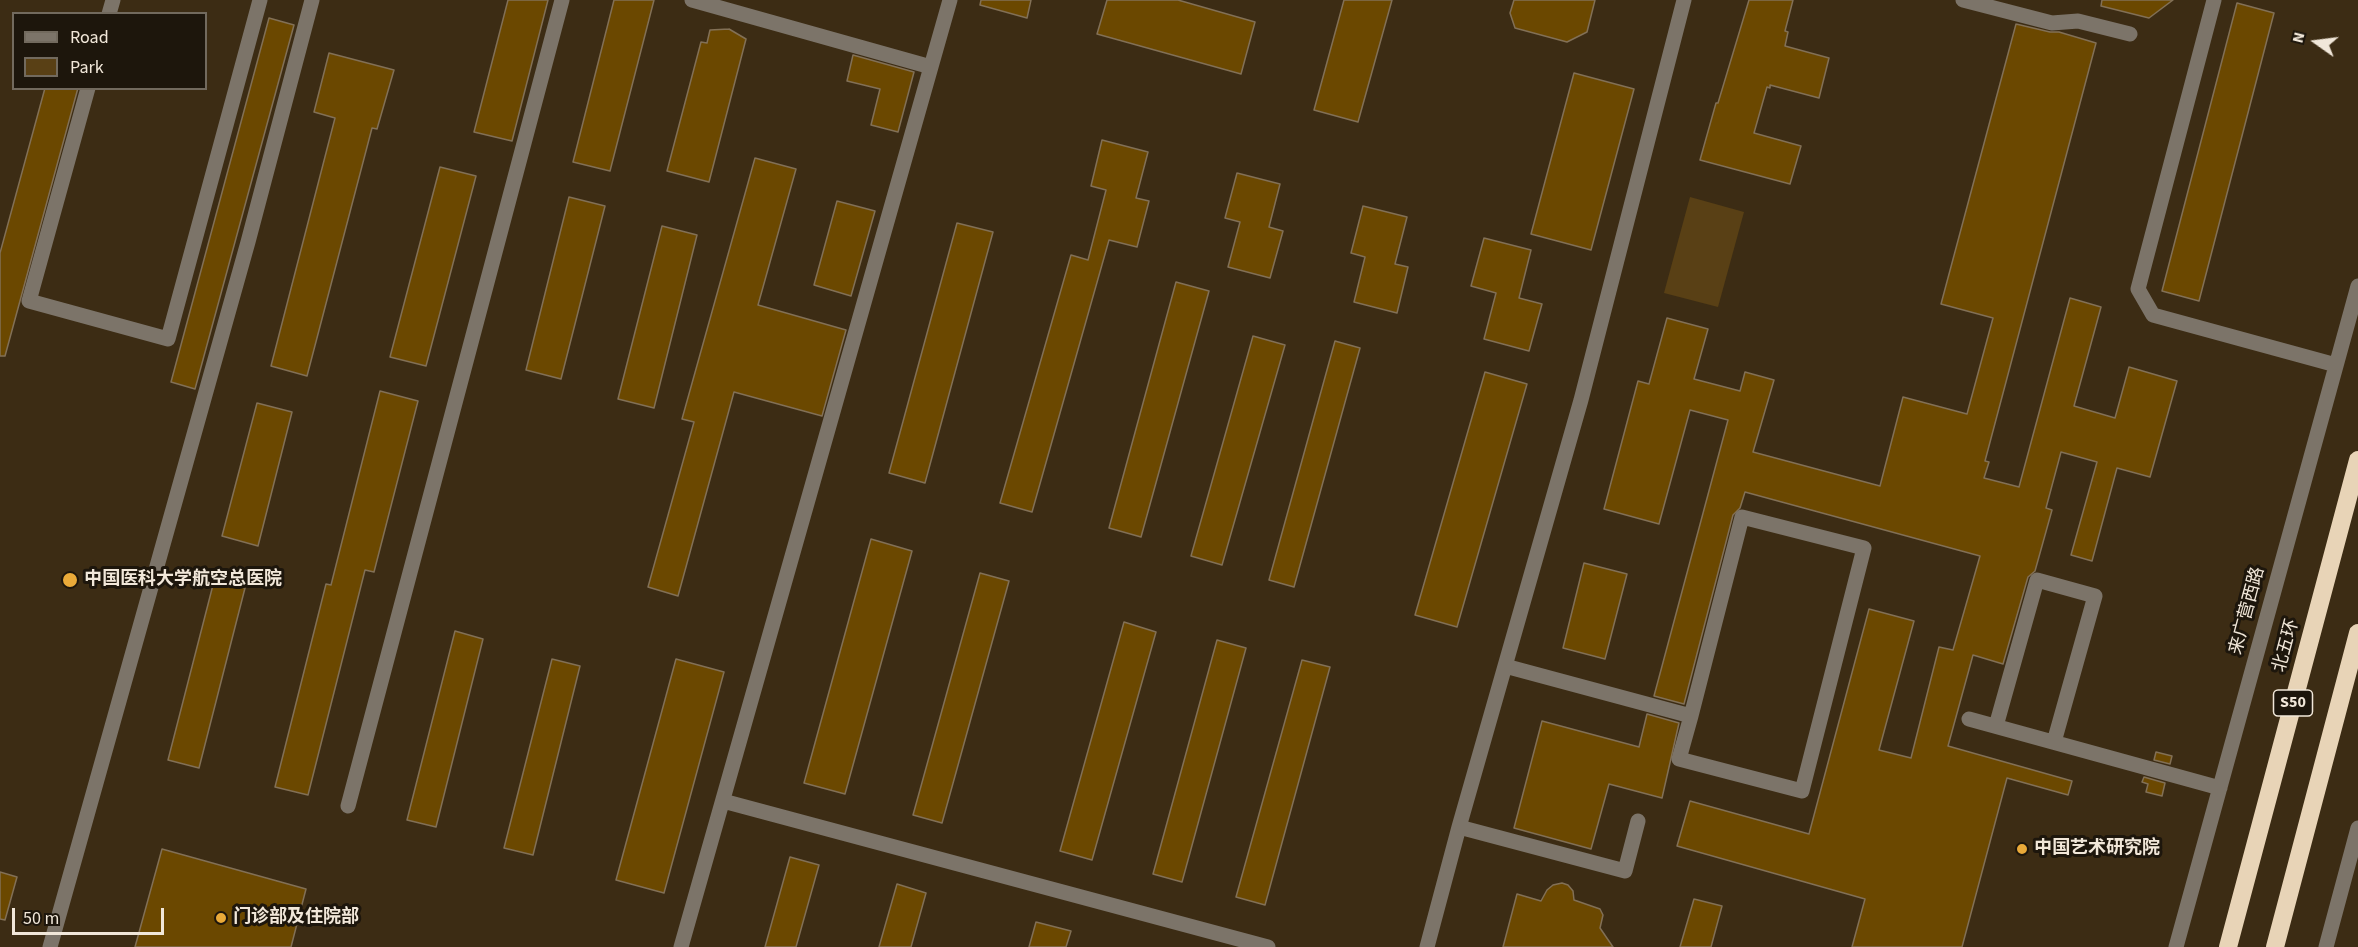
<!DOCTYPE html>
<html>
<head>
<meta charset="utf-8">
<style>
	body { margin:0 }
	#map { position:relative; width:2358px; height:947px; overflow:hidden; background:#3c2c14; font-family:"Source Sans 3",sans-serif }
	canvas { display:block }
	.legend { position:absolute; left:12px; top:12px; width:195px; height:78px; box-sizing:border-box; background:#1d160c; border:2px solid #726a5e; margin:0; padding:8px 10px; list-style:none; font-size:18px; color:#f1e7d9 }
	.legend li { display:flex; align-items:center; gap:12px; height:30px }
	.legend b { width:30px; border:2px solid #726a5e }
	.north { position:absolute; left:2286px; top:12px; width:60px; height:60px; -webkit-text-stroke:4px #1d160c; paint-order:stroke; rotate:284deg; font-size:16px; font-weight:700; line-height:24px; text-align:center; color:#f1e7d9 }
	.north::after { content:''; display:block; margin:auto; width:21px; height:27px; background:#f1e7d9; clip-path:polygon(50% 0,100% 100%,50% 72%,0 100%) }
	.scale { position:absolute; left:12px; top:908px; width:152px; height:27px; box-sizing:border-box; border:3px solid #f1e7d9; border-top:0; padding-left:8px; font-size:18px; line-height:21px; white-space:nowrap; color:#f1e7d9; -webkit-text-stroke:4px #1d160c; paint-order:stroke }
</style>
</head>
<body>
<div id="map">
<canvas width="2358" height="947"></canvas>
<ul class="legend">
<li><b style="height:8px;background:#7c7469"></b>Road</li>
<li><b style="height:16px;background:#594015"></b>Park</li>
</ul>
<div class="north">N</div>
<div class="scale">50 m</div>
</div>
<script>
const ctx = document.querySelector('canvas').getContext('2d');
ctx.lineJoin = 'round';
function paint(path, color) {
  ctx.fillStyle = color;
  ctx.fill(path, 'evenodd');
}
function toPath(rows) {
  const path = new Path2D();
  for (const r of rows) {
    path.moveTo(r[0], r[1]);
    for (let i = 2; i < r.length; i += 2) path.lineTo(r[i], r[i + 1]);
  }
  return path;
}
function stroke(path, color, width, dash) {
  ctx.strokeStyle = color;
  ctx.lineWidth = width;
  ctx.lineCap = dash ? 'butt' : 'round';
  ctx.setLineDash(dash || []);
  ctx.stroke(path);
}
function drawText(font, color, halo, rows, align = 'center') {
  ctx.font = font + ' "Source Sans 3","Noto Sans SC",sans-serif';
  ctx.lineWidth = 6;
  ctx.setLineDash([]);
  ctx.textBaseline = 'middle';
  ctx.strokeStyle = halo;
  ctx.fillStyle = color;
  for (const [text, x, y, turn = 0] of rows) {
    ctx.save();
    ctx.translate(x, y);
    ctx.rotate((+turn || 0) * Math.PI / 180);
    ctx.textAlign = isNaN(turn) ? turn : align;
    if (halo) ctx.strokeText(text, 0, 0);
    ctx.fillText(text, 0, 0);
    ctx.restore();
  }
}
const green = toPath([
	[1690,197,1744,212,1718,307,1664,293]
]);
const building = toPath([
	[508,0,548,0,512,141,474,132,508,0],
	[614,0,654,0,610,171,573,162,614,0],
	[981,0,1031,0,1027,18,980,5,981,0],
	[1107,0,1178,0,1255,22,1241,74,1097,34,1107,0],
	[1344,0,1392,0,1358,122,1314,110,1344,0],
	[1514,0,1595,0,1587,32,1567,42,1515,28,1510,13,1514,0],
	[1749,0,1793,0,1785,31,1788,32,1785,46,1829,58,1819,98,1770,85,1770,88,1767,87,1754,133,1801,146,1790,184,1700,160,1716,103,1718,103,1749,0],
	[2102,0,2173,0,2149,18,2101,6,2102,0],
	[2237,3,2274,13,2199,301,2162,291,2237,3],
	[269,18,294,25,195,389,171,382,269,18],
	[2016,24,2050,32,2059,32,2096,43,1985,461,1989,462,1984,478,2019,487,2070,298,2101,307,2074,406,2115,418,2129,367,2177,381,2150,477,2117,468,2092,561,2071,555,2097,462,2061,452,2046,508,2052,510,2035,571,2028,577,2003,664,1973,655,1948,746,2072,781,2068,795,2007,778,1962,947,1852,947,1865,899,1677,846,1690,801,1809,834,1869,609,1914,621,1879,750,1911,758,1939,647,1953,650,1980,556,1745,492,1740,508,1733,515,1684,704,1654,696,1728,420,1690,410,1659,524,1604,509,1638,381,1649,384,1667,318,1708,329,1694,379,1740,391,1745,372,1774,380,1753,452,1880,486,1903,397,1967,414,1993,318,1941,304,2016,24],
	[729,29,746,39,709,182,667,171,701,42,707,43,710,30,729,29],
	[329,53,394,70,377,129,372,128,307,376,271,366,335,118,314,112,329,53],
	[853,55,914,72,898,132,871,125,880,89,847,81,853,55],
	[1574,73,1634,89,1591,250,1531,234,1574,73],
	[45,88,78,88,5,356,0,356,0,253,45,88],
	[1102,140,1148,152,1136,198,1149,201,1137,247,1109,240,1032,512,1000,503,1071,255,1088,260,1106,190,1091,186,1102,140],
	[755,158,796,169,758,305,846,330,822,416,734,392,678,596,648,587,694,422,682,419,755,158],
	[440,167,476,176,426,366,390,357,440,167],
	[1237,173,1280,184,1269,227,1283,231,1270,278,1228,267,1240,222,1225,218,1237,173],
	[569,197,605,206,561,379,526,370,569,197],
	[837,201,875,211,851,296,814,285,837,201],
	[1363,206,1407,217,1395,264,1408,267,1397,313,1354,302,1365,257,1351,253,1363,206],
	[957,223,993,232,925,483,889,473,957,223],
	[662,226,697,235,654,408,618,399,662,226],
	[1484,238,1531,250,1519,298,1542,304,1529,351,1484,339,1496,293,1471,286,1484,238],
	[1176,282,1209,291,1141,537,1109,528,1176,282],
	[1253,336,1285,345,1222,565,1191,556,1253,336],
	[1335,341,1360,348,1294,587,1269,580,1335,341],
	[1485,372,1527,384,1457,627,1415,615,1485,372],
	[380,391,418,401,374,572,365,570,308,795,275,787,326,584,331,585,380,391],
	[257,403,292,412,258,546,222,536,257,403],
	[871,539,912,551,845,794,804,783,871,539],
	[1584,563,1627,574,1605,659,1563,648,1584,563],
	[980,573,1009,581,942,823,913,815,980,573],
	[214,581,245,588,199,768,168,760,214,581],
	[1124,622,1156,632,1092,860,1060,851,1124,622],
	[455,631,483,639,436,827,407,820,455,631],
	[1217,640,1246,648,1182,882,1153,874,1217,640],
	[552,659,580,666,533,855,504,848,552,659],
	[676,659,724,672,664,893,616,880,676,659],
	[1302,660,1330,667,1265,905,1236,897,1302,660],
	[1647,714,1679,723,1662,798,1609,784,1591,849,1514,828,1542,721,1639,747,1647,714],
	[2156,752,2172,756,2170,764,2154,760,2156,752],
	[2144,777,2165,783,2162,796,2146,792,2148,784,2142,782,2144,777],
	[162,849,306,889,291,947,135,947,162,849],
	[790,857,819,865,796,947,765,947,790,857],
	[0,872,17,877,5,920,0,919,0,872],
	[1562,883,1568,885,1573,891,1574,900,1600,909,1603,915,1600,928,1613,947,1503,947,1517,894,1541,901,1547,890,1553,885,1562,883],
	[897,884,926,893,911,947,879,947,897,884],
	[1694,899,1722,906,1711,947,1680,947,1694,899],
	[1036,922,1071,931,1066,947,1029,947,1036,922]
]);
const minor = toPath([
	[692,0,931,67],
	[1963,0,2052,23,2078,21,2130,34],
	[2214,0,2138,289,2153,315,2336,365],
	[109,14,113,0],
	[88,88,29,301,168,339,260,0],
	[1505,666,1691,716,1679,759,1802,791,1864,548,1742,517,1691,716],
	[1969,719,2220,788],
	[1996,726,2037,580,2095,596,2054,742],
	[723,801,1268,947],
	[348,806,562,0],
	[1459,827,1625,871,1638,821],
	[50,947,248,242,312,0],
	[681,947,950,0],
	[1427,947,1459,827,1581,400,1684,0],
	[2176,947,2358,286],
	[2326,947,2358,828]
]);
const highway = toPath([
	[2228,947,2358,460],
	[2275,947,2358,633]
]);
const markers = [
	[70,580,8,"#eaaa39"],
	[2022,849,6,"#eaaa39"],
	[221,918,6,"#eaaa39"]
];
const shields = [
	[2293,703,39]
];
const shieldNames = [
	["S50",2293,703]
];
const poiNames = [
	["中国医科大学航空总医院",84,580],
	["中国艺术研究院",2034,849],
	["门诊部及住院部",233,918]
];
const streetNames = [
	["来广营西路",2248,611,-75],
	["北五环",2287,646,-75]
];
paint(green, '#594015');
paint(building, '#6b4800');
stroke(building, '#827056', 1.5);
stroke(minor, '#7c7469', 15);
stroke(highway, '#e8d4b7', 18);
for (const [x, y, r, color] of markers) {
  const dot = new Path2D();
  dot.arc(x, y, r, 0, 2 * Math.PI);
  ctx.fillStyle = color;
  ctx.fill(dot);
  stroke(dot, '#1d160c', 2);
}
for (const [x, y, w] of shields) {
  const box = new Path2D();
  box.roundRect(x - w / 2, y - 13, w, 26, 4.5);
  ctx.fillStyle = '#1d160c';
  ctx.fill(box);
  stroke(box, '#f1e7d9', 1.5);
}
drawText('bold 16px', '#f1e7d9', null, shieldNames);
drawText('bold 18px', '#f1e7d9', '#1d160c', poiNames, 'left');
drawText('18px', '#f1e7d9', '#1d160c', streetNames);
</script>
</body>
</html>
